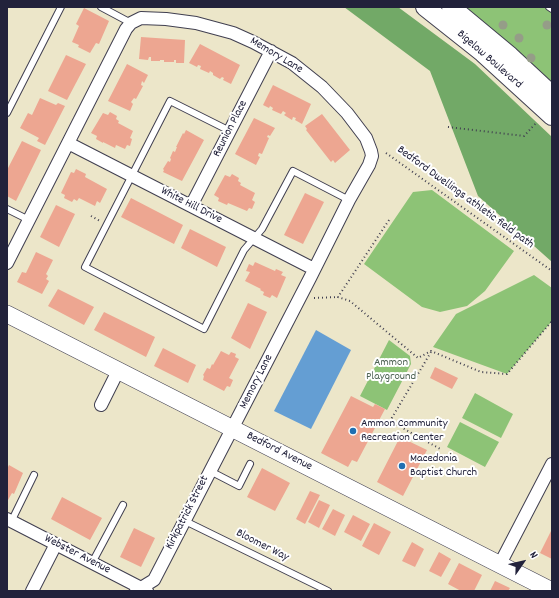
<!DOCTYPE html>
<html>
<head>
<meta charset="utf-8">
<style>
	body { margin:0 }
	#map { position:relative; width:559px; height:598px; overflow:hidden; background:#ece6c9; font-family:Dekko,sans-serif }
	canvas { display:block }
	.frame { position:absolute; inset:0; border:8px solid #22223b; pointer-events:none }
	.north { position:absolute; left:503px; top:542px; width:40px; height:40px; -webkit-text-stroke:3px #fff; paint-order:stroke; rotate:56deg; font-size:11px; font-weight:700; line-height:16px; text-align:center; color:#22223b }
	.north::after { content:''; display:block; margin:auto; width:14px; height:18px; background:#22223b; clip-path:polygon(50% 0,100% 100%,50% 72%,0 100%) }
</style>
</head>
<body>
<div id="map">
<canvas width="559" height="598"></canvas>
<div class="frame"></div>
<div class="north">N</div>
</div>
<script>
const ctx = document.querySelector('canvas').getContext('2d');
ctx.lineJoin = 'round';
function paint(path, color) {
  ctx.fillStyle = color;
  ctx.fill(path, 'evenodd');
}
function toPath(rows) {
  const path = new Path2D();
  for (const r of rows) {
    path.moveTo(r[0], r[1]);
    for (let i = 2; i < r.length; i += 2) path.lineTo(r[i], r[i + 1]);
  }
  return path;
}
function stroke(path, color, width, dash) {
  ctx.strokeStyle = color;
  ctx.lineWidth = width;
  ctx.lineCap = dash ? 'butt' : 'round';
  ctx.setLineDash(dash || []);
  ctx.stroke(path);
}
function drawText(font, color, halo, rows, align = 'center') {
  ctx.font = font + ' Dekko,sans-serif';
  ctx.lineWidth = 4;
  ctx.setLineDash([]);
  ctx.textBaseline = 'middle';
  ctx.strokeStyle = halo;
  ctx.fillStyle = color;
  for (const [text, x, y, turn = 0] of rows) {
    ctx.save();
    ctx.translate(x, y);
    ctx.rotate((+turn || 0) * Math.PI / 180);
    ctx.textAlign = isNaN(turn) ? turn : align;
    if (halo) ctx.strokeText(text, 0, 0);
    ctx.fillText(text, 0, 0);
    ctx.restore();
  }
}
const green = toPath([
	[463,7,552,7,552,85],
	[432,190,514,251,485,291,467,306,440,312,422,307,364,264,413,192],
	[534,275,552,288,552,321,507,374,433,347,456,314],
	[389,340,410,356,411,364,387,410,360,396],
	[475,393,513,414,501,438,462,418],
	[460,422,499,442,485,467,447,447]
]);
const forest = toPath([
	[344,7,398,7,475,64,552,137,552,262,478,196,430,71]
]);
const water = toPath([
	[316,330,351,350,311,429,274,411]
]);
const building = toPath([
	[84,8,109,21,99,44,96,43,90,53,78,47,79,45,72,42,79,26,76,24],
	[141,37,185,40,184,63,176,63,176,60,174,60,174,62,164,62,164,60,160,60,160,61,151,61,151,57,149,57,148,60,139,59],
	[200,44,240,65,231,84,223,80,224,78,222,77,220,79,213,75,213,73,210,71,209,73,200,69,201,66,198,65,197,67,189,63],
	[66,55,86,64,67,100,48,91],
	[127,64,148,75,144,83,142,81,141,85,143,86,136,99,134,98,131,102,133,104,130,111,108,101],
	[273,85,311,104,302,124,295,120,296,118,293,117,292,120,284,115,286,113,283,111,281,114,272,110,273,108,270,106,269,108,263,105],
	[40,98,56,105,58,103,65,106,45,145,37,141,39,138,20,128,28,113,32,115],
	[110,112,117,116,116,119,119,121,118,123,133,131,130,138,132,139,130,146,127,145,125,149,116,145,115,148,103,142,103,143,96,139,97,136,91,133,103,113,108,115],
	[322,114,350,150,335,163,333,160,331,162,306,130,307,129,305,126],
	[254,118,275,128,270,136,268,135,267,137,269,138,262,154,259,153,258,156,260,157,256,165,235,154],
	[186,130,204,140,182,181,163,172,164,170,163,169,168,161,170,162,171,159,170,158,173,151,175,152,177,147,176,147,183,133,184,134],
	[22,141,41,150,16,201,7,196,7,170],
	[76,169,86,174,85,177,107,189,100,203,97,201,95,206,79,198,77,201,74,199,72,202,64,198,65,195,61,193,71,172,74,173],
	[232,174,239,178,238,181,241,183,240,185,255,193,252,200,255,202,252,209,249,208,247,211,228,203,227,205,218,201,219,198,214,195,225,175,230,177],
	[305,193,324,202,303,244,284,235],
	[131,198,183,225,174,244,121,217],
	[56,205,75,214,59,247,40,237],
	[190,229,226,247,217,267,181,248],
	[36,252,53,260,46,274,48,276,46,279,49,281,42,294,17,282,22,272,26,273],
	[255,262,275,271,276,269,283,272,281,275,286,277,277,298,272,295,270,298,263,295,264,292,260,290,261,289,245,281,250,272,246,271,249,264,253,266],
	[58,289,94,307,84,325,48,306],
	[248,303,267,312,250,349,231,338],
	[104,312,155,337,146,357,94,330],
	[163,348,196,365,188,383,154,366],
	[221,351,229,355,231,352,236,354,235,357,239,359,229,378,233,380,230,387,227,386,224,391,203,380,204,376,203,375,207,368,210,369,212,364,213,365],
	[435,367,458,378,452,389,430,378],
	[351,396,373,407,375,404,385,409,357,462,352,460,348,467,321,453],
	[400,437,427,450,403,496,377,482],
	[9,465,23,473,14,494,12,493,8,500,7,499,7,469],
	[262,468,290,483,275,511,247,497],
	[310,491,320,495,305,524,296,519],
	[62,497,102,518,90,540,51,519],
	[319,500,330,505,319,528,308,522],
	[333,509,345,515,335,536,322,529],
	[353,515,370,524,361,541,344,532],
	[374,523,391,532,379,555,362,546],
	[134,528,155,538,141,567,120,557],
	[552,529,552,559,540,553],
	[412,542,424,549,415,567,402,561],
	[439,552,451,559,441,577,429,571],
	[459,563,482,575,474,591,461,591,448,584],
	[495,581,510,588,508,591,490,591]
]);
const path = toPath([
	[448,127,524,136,537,122],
	[386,153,552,271],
	[91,216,100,221],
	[389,220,338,297,350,301,418,358,431,351,481,372,507,374,552,321],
	[314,298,338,297],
	[431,352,390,421,442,450]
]);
const lane = toPath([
	[101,7,131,23],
	[549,7,552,9],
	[7,113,61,7],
	[230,131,170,101,85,267,204,329,244,250,262,229,293,171,349,200],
	[7,209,29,220],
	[210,471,239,486,250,464],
	[185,521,328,591],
	[11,522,34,475],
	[92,563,123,505]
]);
const street = toPath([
	[68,143,314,269],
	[191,206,271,51],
	[7,263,126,29,131,23,141,18,166,19,196,23,233,33,253,42,292,63,322,87,347,113,366,138,371,151,372,156,369,165,349,200,310,278,154,580,136,591],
	[101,405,118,371],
	[7,519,147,591],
	[500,564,552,464],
	[32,591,56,544]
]);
const secondary = toPath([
	[7,314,552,591]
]);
const primary = toPath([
	[425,7,483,53,552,116],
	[451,7,510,56,552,95]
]);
const trees = [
	[503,25],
	[547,25],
	[519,38],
	[531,58]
];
const markers = [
	[353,431,4,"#1f6fb2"],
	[402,466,4,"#1f6fb2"]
];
const streetNames = [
	["Memory Lane",276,56,31],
	["Bigelow Boulevard",489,60,41],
	["Reunion Place",231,129,-63],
	["Bedford Dwellings athletic field path",465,198,36],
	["White Hill Drive",191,206,27],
	["Memory Lane",257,382,-63],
	["Bedford Avenue",279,452,27],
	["Kirkpatrick Street",188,513,-63],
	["Bloomer Way",262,546,27],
	["Webster Avenue",77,555,27]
];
const parkNames = [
	["Ammon",391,363],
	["Playground",391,377]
];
const poiNames = [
	["Ammon Community",361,424],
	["Recreation Center",361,438],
	["Macedonia",410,459],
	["Baptist Church",410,473]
];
paint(green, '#8dc376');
paint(forest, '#72a967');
paint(water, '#649ed3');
paint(building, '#eda691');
stroke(lane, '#403f50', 8);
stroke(street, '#403f50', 14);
stroke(secondary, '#403f50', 18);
stroke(primary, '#403f50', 20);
stroke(path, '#403f50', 2, [1, 3]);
stroke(lane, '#fff', 6);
stroke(street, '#fff', 12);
stroke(secondary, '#fff', 17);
stroke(primary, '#fff', 18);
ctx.fillStyle = '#959d88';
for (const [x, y] of trees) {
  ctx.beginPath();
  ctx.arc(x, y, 4.5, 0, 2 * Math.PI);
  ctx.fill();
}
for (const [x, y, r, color] of markers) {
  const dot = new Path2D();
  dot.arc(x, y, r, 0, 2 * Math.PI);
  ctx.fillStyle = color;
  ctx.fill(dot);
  stroke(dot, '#fff', 1.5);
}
drawText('12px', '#22223b', '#fff', streetNames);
drawText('12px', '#4d6253', '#fff', parkNames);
drawText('12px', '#22223b', '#fff', poiNames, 'left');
</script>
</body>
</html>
